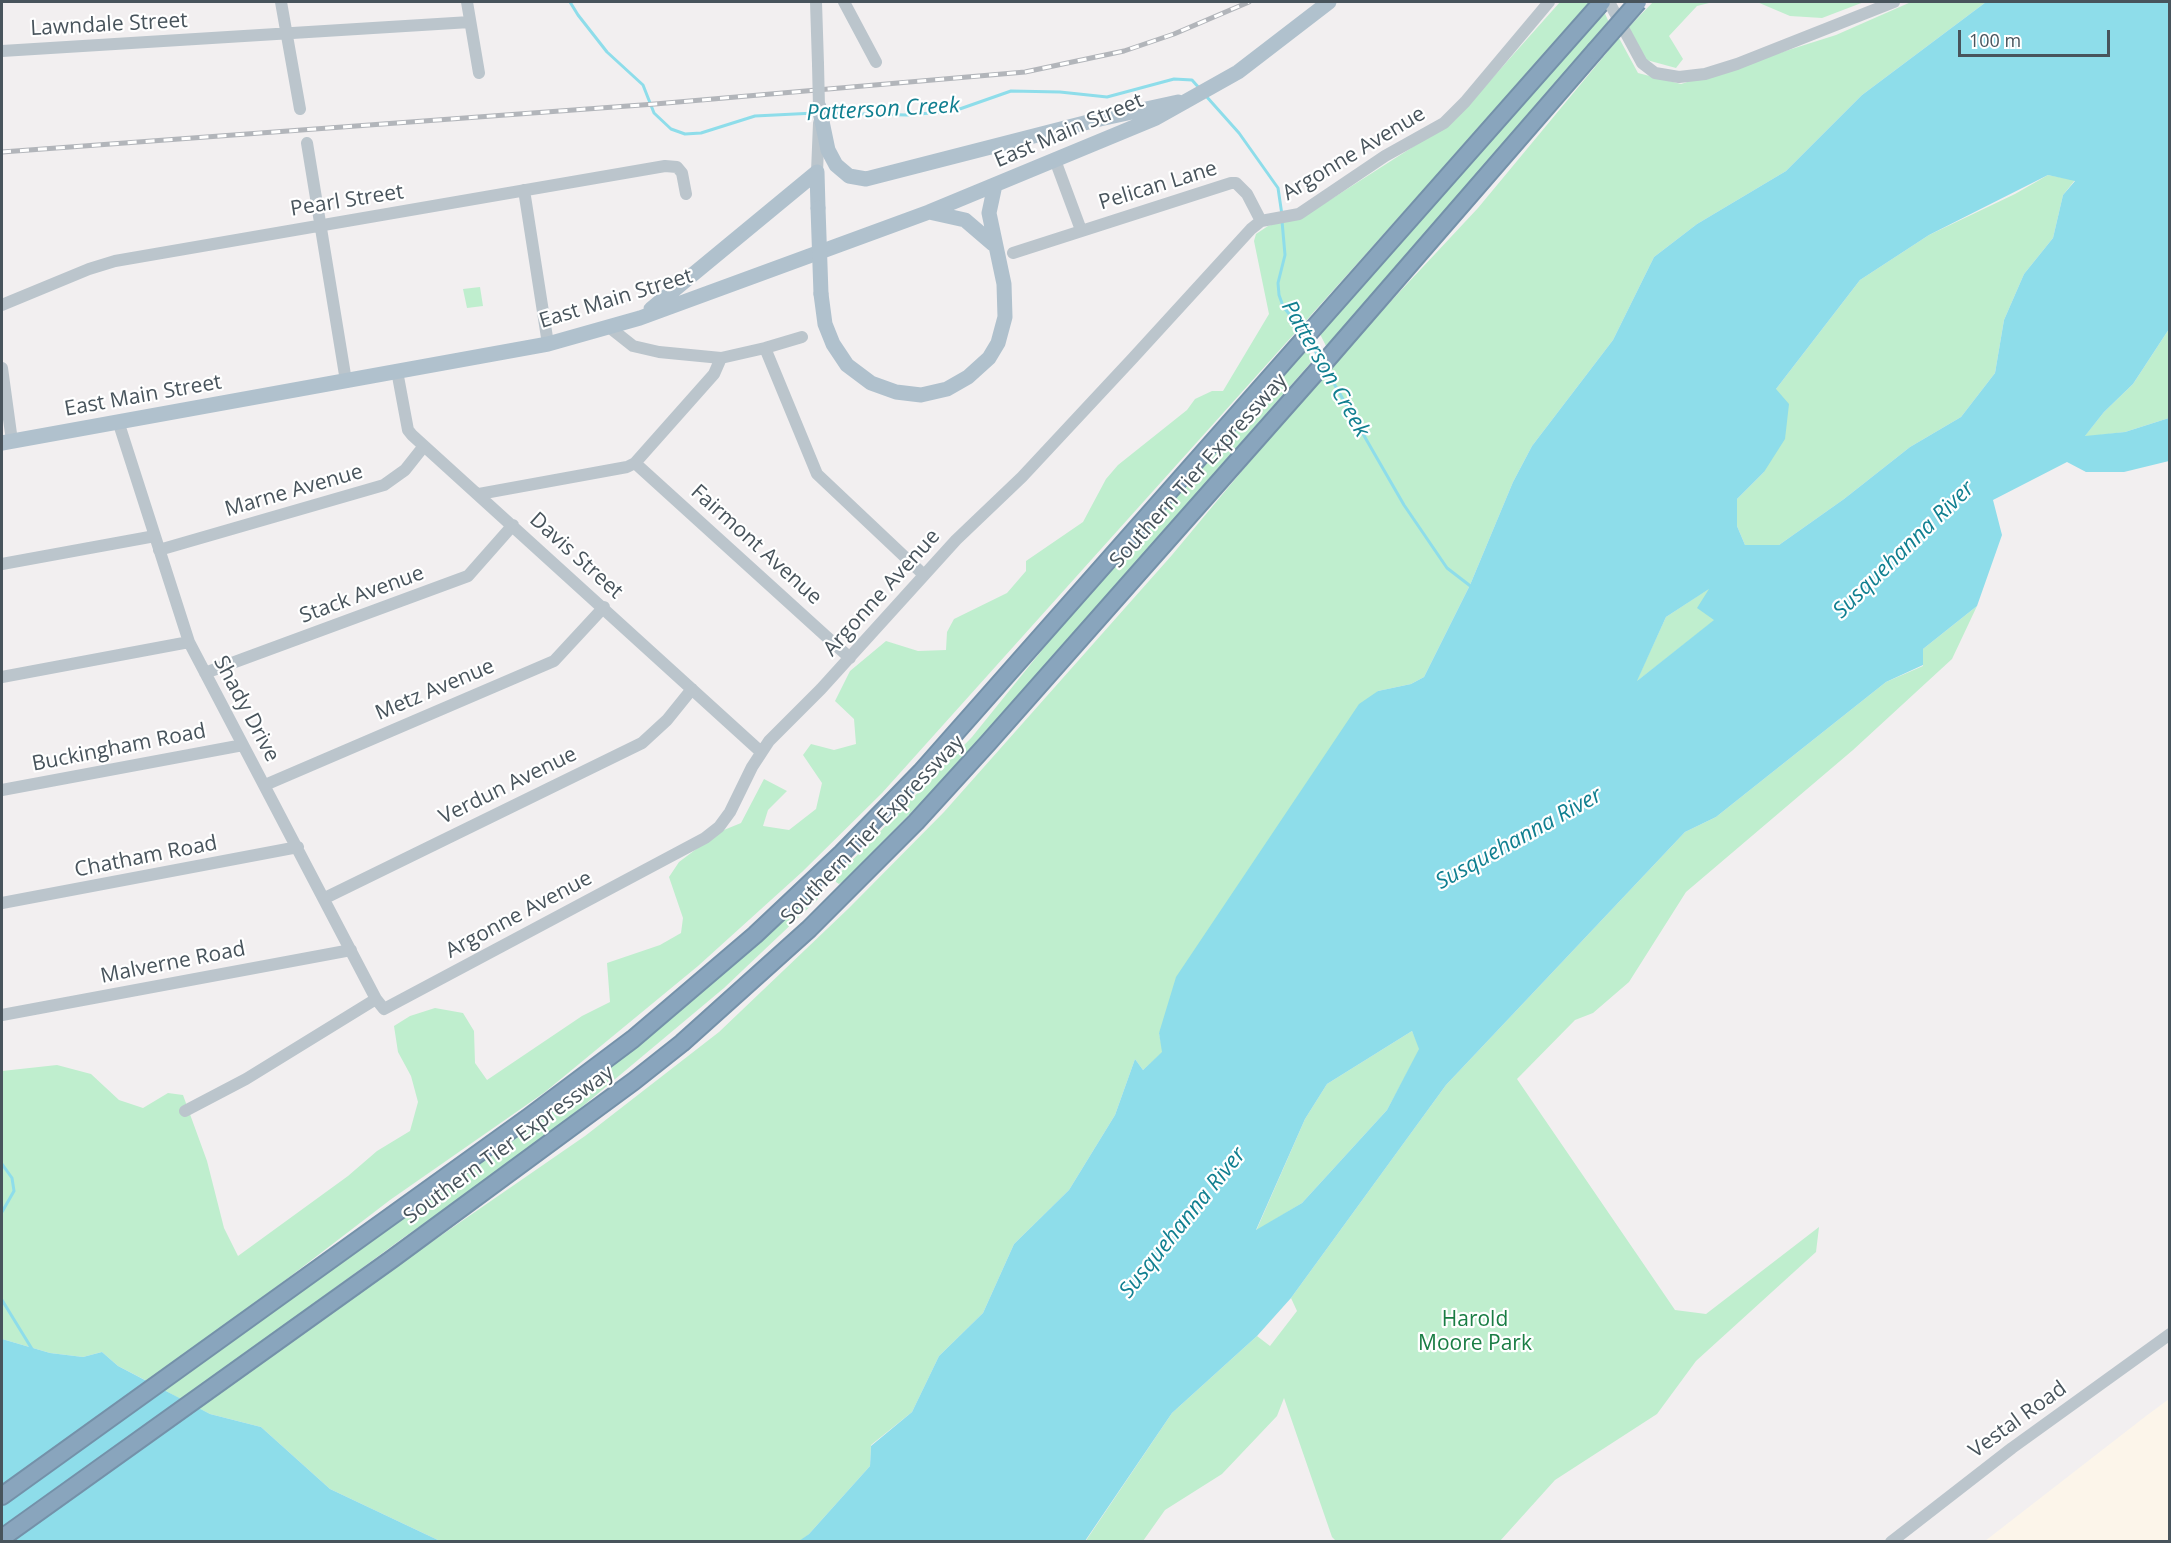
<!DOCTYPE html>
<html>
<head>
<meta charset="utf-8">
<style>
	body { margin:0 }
	#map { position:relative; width:2171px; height:1543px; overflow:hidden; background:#f2eff0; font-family:"Open Sans",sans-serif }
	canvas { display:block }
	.frame { position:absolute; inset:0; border:3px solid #48545c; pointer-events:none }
	.scale { position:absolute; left:1958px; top:30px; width:152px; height:27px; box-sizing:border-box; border:3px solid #48545c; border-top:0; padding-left:8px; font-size:18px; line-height:21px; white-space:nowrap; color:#48545c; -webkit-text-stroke:4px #fff; paint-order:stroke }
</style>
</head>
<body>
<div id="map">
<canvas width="2171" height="1543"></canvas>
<div class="frame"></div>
<div class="scale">100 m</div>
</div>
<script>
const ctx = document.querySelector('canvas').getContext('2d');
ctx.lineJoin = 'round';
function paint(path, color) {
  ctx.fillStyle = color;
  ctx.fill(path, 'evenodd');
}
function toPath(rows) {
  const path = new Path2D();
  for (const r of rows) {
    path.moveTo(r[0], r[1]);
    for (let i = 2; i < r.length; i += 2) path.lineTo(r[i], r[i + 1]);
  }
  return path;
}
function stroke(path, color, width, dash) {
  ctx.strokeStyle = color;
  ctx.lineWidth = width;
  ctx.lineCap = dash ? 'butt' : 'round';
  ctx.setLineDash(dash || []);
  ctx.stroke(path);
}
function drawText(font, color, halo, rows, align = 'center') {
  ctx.font = font + ' "Open Sans",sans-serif';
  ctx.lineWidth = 4.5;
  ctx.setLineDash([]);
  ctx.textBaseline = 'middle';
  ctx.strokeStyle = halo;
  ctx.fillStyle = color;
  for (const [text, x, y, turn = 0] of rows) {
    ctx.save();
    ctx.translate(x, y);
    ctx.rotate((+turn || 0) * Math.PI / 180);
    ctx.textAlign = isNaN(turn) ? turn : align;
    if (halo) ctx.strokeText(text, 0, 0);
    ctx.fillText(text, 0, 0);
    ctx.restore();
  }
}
const commercial = toPath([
	[2169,1399,2169,1541,1985,1541,2146,1416]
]);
const green = toPath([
	[1560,2,1592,2,882,793,802,872,698,966,545,1092,390,1200,151,1383,118,1366,102,1352,83,1357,50,1353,2,1339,2,1071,57,1065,91,1074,119,1100,143,1108,168,1093,183,1095,207,1161,224,1228,238,1256,348,1176,377,1151,410,1131,418,1102,411,1076,398,1052,394,1026,410,1016,435,1008,463,1013,474,1031,475,1063,487,1080,582,1016,610,1002,607,963,660,945,681,933,683,918,669,877,679,862,719,832,741,823,764,779,787,791,768,810,763,826,789,830,816,809,822,783,803,755,811,744,834,750,856,744,854,719,835,701,850,671,886,641,918,651,946,650,947,632,954,619,1007,593,1026,571,1026,561,1083,522,1106,479,1118,465,1187,410,1195,399,1212,391,1223,391,1269,314,1254,241,1256,234,1268,226,1311,212,1455,120],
	[1653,2,1713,2,1697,6,1669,36,1683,59,1676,68,1643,59,1627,29],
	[1757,2,1864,2,1822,18,1790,16],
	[1911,2,1986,2,1862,95,1786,171,1697,224,1654,257,1613,340,1532,446,1513,482,1470,585,1424,677,1411,684,1378,691,1159,1033,1163,1052,1143,1070,1135,1059,1115,1115,1069,1190,1014,1244,983,1313,939,1356,912,1412,871,1445,870,1466,809,1534,799,1542,440,1541,330,1489,261,1427,210,1414,194,1406,585,1136,719,1032,849,908,944,812,1172,555,1321,376,1478,208,1619,38,1638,73,1681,84,1836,35],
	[1603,9,1611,27,1326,346,1320,334],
	[2048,175,2075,180,2063,195,2053,238,2024,274,2004,320,1995,373,1961,417,1910,447,1844,499,1779,545,1745,545,1737,526,1737,499,1764,472,1776,389,1860,280,1929,235,2015,194],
	[480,287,483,306,467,308,463,289],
	[2169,329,2169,418,2125,432,2084,437,2104,412,2133,384],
	[1307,348,1313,360,1070,638,945,778,844,881,839,884,836,882,835,878,972,737,1059,629],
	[1710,588,1715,620,1636,682,1666,617],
	[1977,606,1952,659,1853,750,1686,892,1629,982,1593,1013,1575,1020,1517,1079,1675,1310,1706,1314,1819,1227,1816,1252,1696,1361,1657,1414,1555,1480,1500,1541,1336,1541,1332,1537,1284,1398,1277,1416,1222,1474,1165,1510,1143,1541,1085,1542,1172,1413,1257,1336,1270,1346,1297,1311,1291,1298,1446,1085,1685,832,1716,817,1886,682,1923,666,1923,649],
	[811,892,818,892,818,899,724,988,528,1152,403,1238,182,1400,159,1387,275,1308],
	[1412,1031,1420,1049,1387,1110,1302,1203,1256,1231,1305,1119,1327,1084]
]);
const water = toPath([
	[1986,2,2169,2,2169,329,2133,384,2104,412,2085,436,2125,432,2169,418,2169,461,2124,472,2086,472,2067,462,1993,500,2002,535,1977,606,1923,649,1923,665,1886,682,1716,817,1685,832,1446,1085,1291,1298,1257,1336,1172,1413,1085,1541,799,1541,809,1534,870,1466,871,1446,912,1412,939,1356,983,1313,1014,1244,1069,1190,1115,1115,1135,1059,1143,1070,1162,1052,1159,1033,1176,977,1359,704,1378,691,1411,684,1424,677,1470,585,1513,482,1532,446,1613,340,1654,257,1697,224,1786,171,1862,95],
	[2048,175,2075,181,2063,195,2053,238,2024,274,2004,320,1995,373,1961,417,1910,447,1844,499,1779,545,1745,545,1737,526,1737,499,1764,472,1785,439,1789,404,1776,389,1860,280,1929,235],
	[1709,589,1697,608,1714,620,1637,681,1666,617],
	[1412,1031,1419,1049,1387,1110,1302,1203,1256,1230,1305,1119,1327,1084],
	[2,1339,50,1353,83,1357,102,1352,118,1366,210,1414,261,1427,330,1489,440,1541,2,1541]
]);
const stream = toPath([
	[570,2,578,15,607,52,643,85,654,113,671,129,685,134,701,133,755,116,815,113],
	[1206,96,1239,133,1278,188,1282,215],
	[825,113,907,115,954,111,1011,91,1060,92,1107,97,1174,79,1192,80,1200,89],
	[1282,221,1285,255,1278,283,1279,295,1283,306,1303,332],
	[1310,343,1321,360],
	[1325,368,1404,505,1447,568,1473,588],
	[2,1164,12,1178,14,1191,2,1212],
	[2,1300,32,1349]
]);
const minor = toPath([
	[281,2,300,109],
	[467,2,479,73],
	[816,2,818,64],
	[844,2,876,62],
	[1609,2,1642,63,1655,73,1679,77,1705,74,1737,64,1894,2],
	[2,51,470,22],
	[307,143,346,381],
	[1055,160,1081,230],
	[817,172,819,123],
	[524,190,548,344],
	[1013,253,1231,183,1236,183,1247,194,1261,221],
	[2,305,89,269,115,261,665,166,677,167,682,173,686,194],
	[609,327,633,346,659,352,721,358,765,348,802,337],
	[765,348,817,474,924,575],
	[2,368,12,441],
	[397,371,408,430,412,435,761,752],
	[118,421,189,642,376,999,384,1009,705,838,719,827,730,812,752,767,769,741,821,689,956,540,1022,477,1133,358,1251,229,1261,221,1299,214,1385,156,1444,123,1465,102,1549,2],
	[635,463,850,658],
	[479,494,627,467,635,463,714,374,721,358],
	[159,550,384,485,405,470,424,446],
	[2,564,155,536],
	[205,673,468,576,513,525],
	[2,677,189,642],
	[265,785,554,661,604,607],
	[2,790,243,745],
	[325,898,642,743,667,720,692,689],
	[2,903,298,847],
	[2,1015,351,950],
	[185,1111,246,1079,376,999],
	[1891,1542,2012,1448,2170,1334]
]);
const major = toPath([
	[819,107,828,150,836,165,849,176,866,179,1100,119,1178,102],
	[817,172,818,208],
	[929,212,965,220,993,244],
	[821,294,825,324,833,344,847,365,871,383,896,392,921,395,947,389,968,377,989,358,998,343,1005,317,1004,284,989,213,995,185],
	[651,309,817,172],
	[2,443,548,344,640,318,929,212,1156,118,1238,72,1329,2]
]);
const highway = toPath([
	[2,1496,529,1117,633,1039,755,935,842,853,921,772,1602,2],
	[2,1538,392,1259,634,1081,682,1043,809,929,916,822,988,743,1318,370,1595,51]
]);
const rail = toPath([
	[2,152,655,104,1025,72,1124,51,1174,34,1249,2]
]);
const minorBridge = toPath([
	[818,64,819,107]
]);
const majorBridge = toPath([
	[818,208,821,294]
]);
const highwayBridge = toPath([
	[1595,51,1638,2]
]);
const streetNames = [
	["Lawndale Street",109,25,-3],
	["East Main Street",1069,131,-23],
	["Argonne Avenue",1354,154,-31],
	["Pelican Lane",1158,186,-17],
	["Pearl Street",347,201,-9],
	["East Main Street",616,299,-17],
	["East Main Street",143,396,-10],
	["Southern Tier Expressway",1199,471,-48],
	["Marne Avenue",294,491,-16],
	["Fairmont Avenue",756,545,42],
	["Davis Street",576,556,42],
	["Argonne Avenue",882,593,-48],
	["Stack Avenue",362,595,-20],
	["Metz Avenue",435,690,-23],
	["Shady Drive",246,709,62],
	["Buckingham Road",119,748,-11],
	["Verdun Avenue",508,786,-26],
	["Southern Tier Expressway",873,830,-46],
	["Chatham Road",146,857,-11],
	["Argonne Avenue",519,915,-28],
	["Malverne Road",173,963,-11],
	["Southern Tier Expressway",509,1145,-36],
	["Vestal Road",2018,1420,-36]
];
const parkNames = [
	["Harold",1475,1320],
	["Moore Park",1475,1344]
];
const waterNames = [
	["Patterson Creek",883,110,-3],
	["Patterson Creek",1325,369,60],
	["Susquehanna River",1904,550,-44],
	["Susquehanna River",1519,839,-29],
	["Susquehanna River",1183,1223,-51]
];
paint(commercial, '#fcf5ea');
paint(green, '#bfeece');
paint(water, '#8eddea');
stroke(stream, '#8eddea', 3);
stroke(highway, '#7491a9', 20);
stroke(minor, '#bbc5cc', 12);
stroke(major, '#b0c1cd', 15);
stroke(highway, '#89a5bd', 16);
stroke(rail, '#b2b5ba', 5);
stroke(rail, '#fff', 3, [9]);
stroke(highwayBridge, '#7491a9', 20, []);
stroke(minorBridge, '#bbc5cc', 12);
stroke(majorBridge, '#b0c1cd', 15);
stroke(highwayBridge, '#89a5bd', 16);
drawText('21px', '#48545c', '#fff', streetNames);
drawText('21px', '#1a7d44', '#fff', parkNames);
drawText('italic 22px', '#107f90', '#fff', waterNames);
</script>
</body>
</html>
